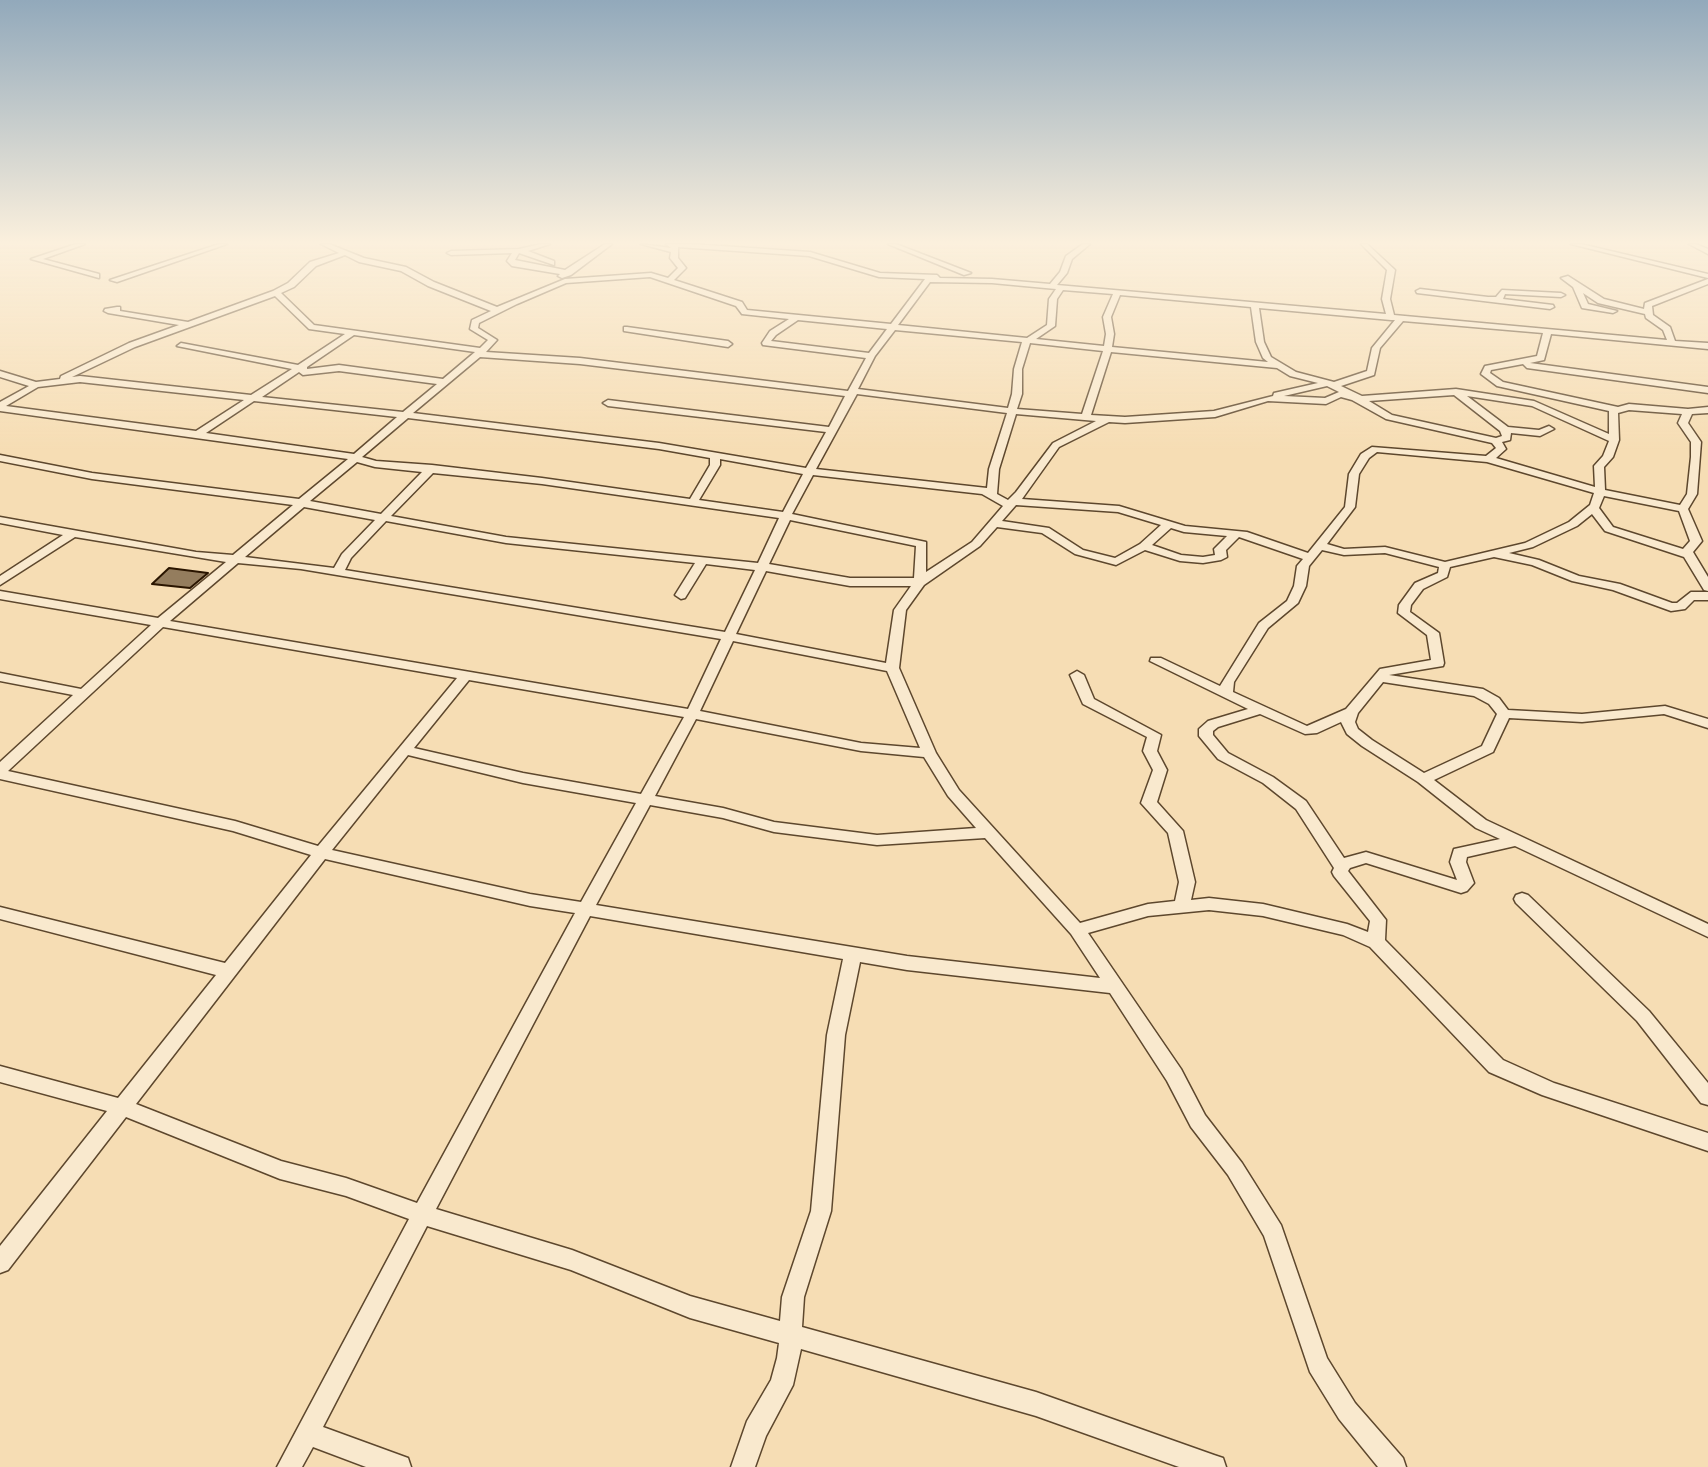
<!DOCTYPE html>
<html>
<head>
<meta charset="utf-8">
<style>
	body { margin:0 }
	canvas { display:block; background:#f6ddb4 }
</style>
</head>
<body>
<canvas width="1708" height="1467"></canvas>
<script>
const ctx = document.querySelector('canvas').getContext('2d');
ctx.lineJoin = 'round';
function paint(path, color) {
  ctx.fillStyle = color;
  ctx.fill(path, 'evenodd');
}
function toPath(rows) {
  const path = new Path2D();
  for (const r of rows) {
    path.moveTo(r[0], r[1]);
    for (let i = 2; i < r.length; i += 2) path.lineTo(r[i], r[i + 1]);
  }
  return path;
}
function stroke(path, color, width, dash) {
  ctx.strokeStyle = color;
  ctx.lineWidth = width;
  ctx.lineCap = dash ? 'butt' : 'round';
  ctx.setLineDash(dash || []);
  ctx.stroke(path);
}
const building = toPath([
	[169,568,208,573,190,588,152,584,169,568]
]);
const minor = toPath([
	[76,244,85,244,43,259,99,274,99,278,31,259,76,244],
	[219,244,227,244,117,282,110,280,219,244],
	[321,244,329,244,364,258,406,267,434,282,497,307,565,279,651,273,668,278,678,268,670,258,671,252,641,244,671,248,666,244,692,244,810,252,880,273,937,275,940,278,992,279,1050,284,1060,272,1066,256,1083,244,1090,244,1072,259,1067,273,1057,285,1386,314,1382,299,1387,270,1361,244,1367,244,1395,270,1390,299,1394,315,1667,340,1663,330,1646,318,1645,314,1598,303,1583,293,1588,304,1617,311,1613,313,1582,308,1573,287,1561,278,1568,276,1604,299,1644,309,1645,303,1708,279,1708,284,1652,306,1653,315,1670,327,1675,341,1708,343,1708,349,1551,334,1544,360,1530,363,1708,387,1708,393,1527,368,1523,364,1491,370,1490,373,1503,382,1618,407,1629,404,1688,409,1708,407,1708,413,1692,414,1688,423,1701,442,1697,494,1688,509,1702,541,1693,552,1708,577,1708,591,1704,590,1684,557,1605,531,1592,514,1577,526,1533,547,1509,553,1539,560,1579,576,1620,584,1672,603,1677,603,1691,592,1708,592,1708,600,1694,600,1685,609,1671,611,1613,590,1572,581,1532,565,1494,557,1450,567,1447,577,1423,589,1411,605,1410,612,1439,633,1444,663,1443,666,1389,675,1483,689,1499,698,1508,710,1582,714,1665,706,1708,719,1708,728,1664,714,1582,722,1509,718,1493,752,1434,780,1486,820,1708,924,1708,937,1515,846,1467,857,1466,862,1474,883,1467,891,1461,893,1366,863,1350,868,1348,871,1386,920,1385,940,1503,1060,1554,1083,1708,1133,1708,1151,1542,1095,1489,1072,1370,947,1343,935,1263,916,1209,910,1148,916,1088,933,1181,1069,1205,1115,1242,1163,1281,1225,1327,1358,1355,1403,1403,1458,1406,1467,1378,1467,1339,1419,1310,1372,1264,1236,1228,1175,1191,1127,1167,1081,1110,993,907,970,860,962,845,1035,831,1211,804,1297,802,1327,1036,1392,1214,1455,1223,1458,1226,1467,1179,1467,1036,1416,801,1349,793,1385,766,1436,755,1467,731,1467,747,1421,771,1380,777,1358,779,1343,690,1318,571,1270,427,1226,323,1427,408,1458,411,1467,366,1467,313,1447,302,1467,277,1467,409,1219,346,1196,280,1179,126,1117,8,1270,0,1273,0,1246,107,1111,0,1082,0,1066,118,1098,216,975,0,919,0,907,225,963,311,855,233,831,0,779,0,762,73,695,0,681,0,673,81,689,151,625,0,599,0,591,158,618,226,562,75,537,0,585,0,576,63,535,0,523,0,517,196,552,233,555,293,505,92,479,0,461,0,455,92,473,299,499,348,459,0,411,0,402,29,386,0,377,0,371,36,382,60,379,61,376,129,343,179,325,108,313,104,311,105,309,117,307,120,307,120,311,188,322,273,291,288,283,310,262,339,253,321,244],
	[678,247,809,256,879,277,925,279,891,324,747,310,742,302,674,280,686,268,678,258,678,247],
	[345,255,359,262,401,271,428,286,491,311,472,320,470,329,488,340,480,348,314,325,281,293,294,287,316,266,345,255],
	[650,277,736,306,742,314,789,319,770,331,762,343,763,345,866,358,848,391,580,358,486,352,497,340,478,328,479,323,517,304,566,283,650,277],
	[930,282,992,283,1056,289,1049,299,1047,325,1027,338,898,325,930,282],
	[1063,290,1113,294,1103,317,1106,334,1104,346,1036,339,1055,326,1057,299,1063,290],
	[1120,295,1251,307,1256,342,1263,358,1268,362,1112,347,1114,334,1111,317,1120,295],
	[275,296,309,329,345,334,298,365,181,343,177,346,292,369,251,395,80,376,72,377,135,347,275,296],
	[1259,308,1391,320,1395,320,1372,348,1367,371,1334,382,1296,372,1271,357,1264,342,1259,308],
	[798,320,887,329,869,353,771,341,776,335,798,320],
	[1403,321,1543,333,1537,356,1485,366,1481,374,1497,386,1609,411,1609,434,1534,401,1456,389,1362,396,1341,386,1374,375,1380,348,1403,321],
	[895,330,1022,342,1014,369,1012,394,1008,408,858,389,875,356,895,330],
	[354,335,475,352,443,379,339,365,307,369,307,367,354,335],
	[1030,343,1103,351,1082,414,1017,409,1022,394,1022,369,1030,343],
	[1111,352,1277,368,1290,376,1318,383,1274,393,1273,396,1214,411,1125,417,1091,415,1111,352],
	[480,357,580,364,845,396,829,427,608,400,603,403,608,406,826,432,806,468,659,443,413,413,480,357],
	[339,371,437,384,403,412,262,397,299,372,303,375,339,371],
	[80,382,244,400,196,431,6,406,38,387,80,382],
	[1327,386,1339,392,1325,398,1284,396,1327,386],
	[857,394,1007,413,989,469,987,488,816,469,857,394],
	[1454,395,1500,431,1502,436,1496,438,1392,415,1369,401,1454,395],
	[1467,396,1532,406,1609,441,1603,456,1594,466,1595,487,1496,458,1506,449,1502,442,1510,440,1511,433,1540,436,1554,429,1549,426,1539,430,1508,427,1467,396],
	[1341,397,1352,400,1386,419,1492,443,1496,448,1486,456,1372,447,1361,454,1349,474,1345,507,1308,553,1247,532,1185,526,1119,506,1022,499,1059,447,1109,422,1125,423,1215,417,1268,401,1326,404,1341,397],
	[254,401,397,417,354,454,206,433,254,401],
	[1629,410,1682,414,1678,423,1691,442,1691,457,1687,494,1680,505,1605,490,1604,467,1613,457,1619,440,1618,413,1629,410],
	[1016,414,1096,421,1053,443,1016,492,1008,500,997,494,999,469,1016,414],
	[408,418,659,449,710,458,710,465,690,499,542,478,432,465,376,461,362,457,408,418],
	[1377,452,1487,462,1594,493,1590,505,1569,522,1525,543,1445,562,1385,547,1344,549,1327,544,1355,507,1359,474,1369,458,1377,452],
	[720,459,803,474,783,512,699,500,720,465,720,459],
	[357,462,375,467,422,472,381,514,310,501,357,462],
	[433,473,542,484,779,518,758,563,506,537,391,516,433,473],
	[813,475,982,494,1003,506,972,542,926,572,926,542,792,514,813,475],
	[1604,496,1679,511,1690,541,1683,549,1613,527,1599,508,1604,496],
	[1016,505,1118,512,1161,525,1140,544,1115,558,1083,550,1049,528,1002,521,1016,505],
	[304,507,375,520,342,554,334,568,245,557,304,507],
	[790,520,916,546,914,578,850,578,769,564,790,520],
	[386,521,506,543,695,563,675,595,681,599,685,598,706,564,755,570,725,632,345,570,351,558,386,521],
	[997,527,1042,533,1075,554,1116,565,1145,550,1180,561,1203,563,1221,560,1227,557,1226,550,1239,537,1303,559,1297,566,1294,586,1287,601,1259,623,1220,686,1161,658,1151,658,1150,661,1248,709,1208,721,1199,729,1199,736,1218,759,1263,783,1296,809,1334,868,1332,872,1334,876,1370,921,1368,932,1347,924,1263,904,1209,898,1191,900,1195,882,1183,831,1157,802,1167,770,1157,751,1161,735,1094,699,1084,675,1077,671,1070,675,1083,704,1147,737,1143,751,1153,770,1141,803,1168,833,1179,882,1175,901,1148,904,1080,923,959,790,936,753,899,668,906,610,924,585,980,546,997,527],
	[1171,528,1184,532,1227,536,1214,549,1215,555,1203,557,1181,555,1152,545,1171,528],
	[1322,550,1344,555,1385,553,1439,567,1438,573,1415,583,1399,605,1398,613,1427,635,1431,660,1380,669,1346,709,1307,726,1233,692,1234,682,1268,628,1298,603,1306,586,1309,566,1322,550],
	[238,563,301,569,721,639,688,709,170,621,238,563],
	[766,571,850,586,911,586,894,610,886,663,736,634,766,571],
	[163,627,457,678,318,846,235,821,8,771,163,627],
	[733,641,887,671,920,748,861,743,700,711,733,641],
	[469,680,684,717,641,794,523,773,414,748,469,680],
	[1383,682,1474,696,1489,704,1497,714,1482,746,1424,773,1372,740,1358,729,1355,722,1358,713,1383,682],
	[1260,714,1305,734,1317,733,1341,722,1347,734,1362,746,1418,782,1476,828,1500,839,1454,849,1450,862,1457,880,1366,852,1344,858,1306,801,1273,777,1228,753,1213,735,1213,731,1218,727,1260,714],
	[696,719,861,751,924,757,948,796,976,828,877,835,774,822,723,808,655,796,696,719],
	[408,755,523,783,636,803,581,902,530,894,332,850,408,755],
	[650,805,723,818,774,832,877,845,985,838,1071,934,1100,978,907,956,596,905,650,805],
	[325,859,530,906,575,913,417,1203,346,1178,281,1161,136,1104,325,859],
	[590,916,843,959,827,1035,811,1211,782,1297,780,1321,690,1296,572,1250,436,1209,590,916],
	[541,244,550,244,528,251,554,261,554,265,519,253,515,260,565,270,605,244,612,244,571,275,562,278,558,276,560,274,512,266,507,261,512,253,451,255,447,253,451,251,519,249,541,244],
	[888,244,896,244,971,273,964,275,888,244],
	[1571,244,1581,244,1708,274,1708,278,1571,244],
	[1689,244,1696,244,1708,249,1708,254,1689,244],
	[1420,289,1488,297,1496,297,1502,290,1561,293,1565,295,1561,297,1505,294,1503,299,1553,305,1554,307,1550,309,1417,293,1416,291,1420,289],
	[627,327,728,341,732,344,728,347,624,331,624,327,627,327],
	[1522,893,1528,895,1649,1011,1708,1083,1708,1105,1701,1103,1637,1021,1516,903,1514,899,1516,895,1522,893]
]);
paint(building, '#947d5e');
stroke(building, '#2a1500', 2);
stroke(minor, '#5d472d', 3);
paint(minor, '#f9e9ce');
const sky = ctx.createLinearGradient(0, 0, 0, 449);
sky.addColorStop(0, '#92a9bb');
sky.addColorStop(0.54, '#fbf0dd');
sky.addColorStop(1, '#fbf0dd00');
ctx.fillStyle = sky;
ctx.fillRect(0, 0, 1708, 449);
</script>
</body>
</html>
